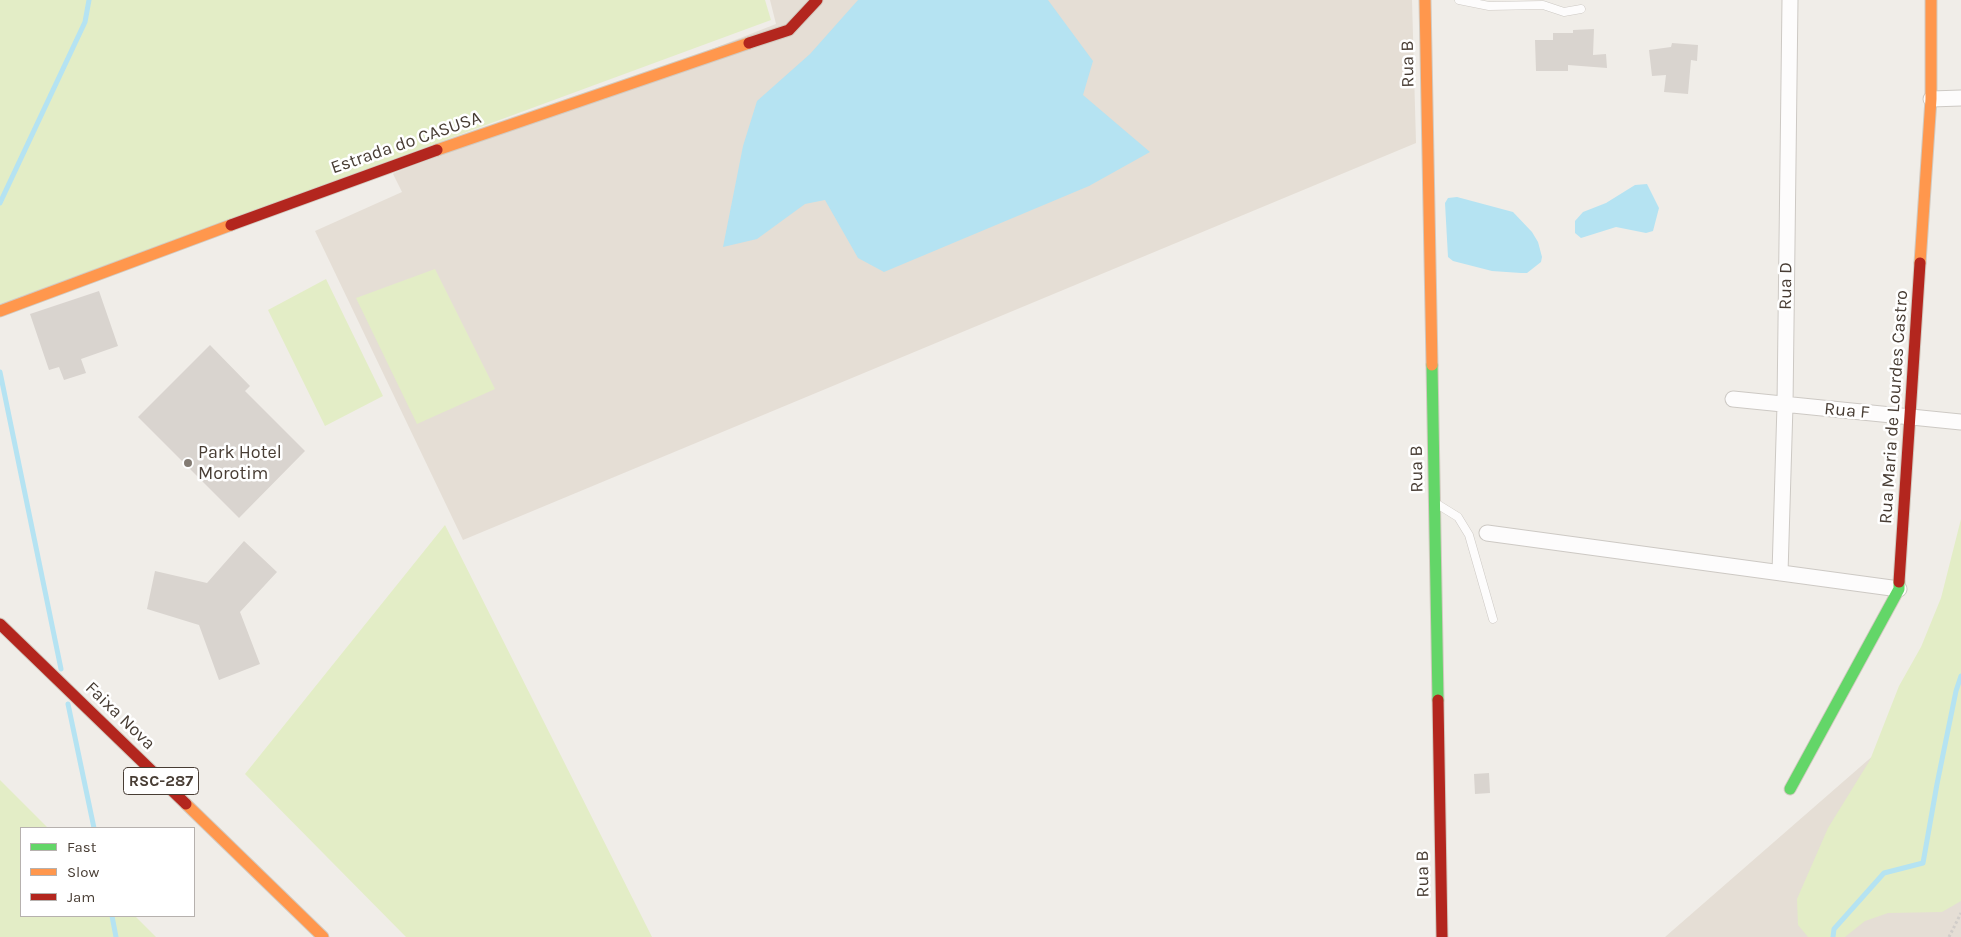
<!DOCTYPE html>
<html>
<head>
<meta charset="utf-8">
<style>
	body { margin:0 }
	#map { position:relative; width:1961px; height:937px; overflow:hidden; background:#f0ede8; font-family:Karla,sans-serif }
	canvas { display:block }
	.legend { position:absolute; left:20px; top:827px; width:175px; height:90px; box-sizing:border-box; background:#fff; border:1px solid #b6b1ae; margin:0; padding:6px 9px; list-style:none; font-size:15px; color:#483d34 }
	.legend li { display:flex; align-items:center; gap:10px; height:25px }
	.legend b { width:25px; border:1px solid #b6b1ae }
</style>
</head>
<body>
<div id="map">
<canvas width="1961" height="937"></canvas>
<ul class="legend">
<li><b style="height:6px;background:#63d668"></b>Fast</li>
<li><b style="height:6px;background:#ff974d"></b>Slow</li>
<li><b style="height:6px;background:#b3261e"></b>Jam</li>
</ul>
</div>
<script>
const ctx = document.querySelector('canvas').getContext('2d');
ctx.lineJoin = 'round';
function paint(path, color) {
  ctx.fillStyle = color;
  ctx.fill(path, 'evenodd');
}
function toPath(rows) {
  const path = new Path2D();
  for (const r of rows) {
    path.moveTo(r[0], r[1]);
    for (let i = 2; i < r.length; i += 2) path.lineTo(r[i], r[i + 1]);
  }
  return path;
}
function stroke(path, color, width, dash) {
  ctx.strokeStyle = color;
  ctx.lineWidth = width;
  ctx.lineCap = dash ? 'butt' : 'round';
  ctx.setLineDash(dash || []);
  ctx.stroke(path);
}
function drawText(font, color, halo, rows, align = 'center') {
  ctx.font = font + ' Karla,sans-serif';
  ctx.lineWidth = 5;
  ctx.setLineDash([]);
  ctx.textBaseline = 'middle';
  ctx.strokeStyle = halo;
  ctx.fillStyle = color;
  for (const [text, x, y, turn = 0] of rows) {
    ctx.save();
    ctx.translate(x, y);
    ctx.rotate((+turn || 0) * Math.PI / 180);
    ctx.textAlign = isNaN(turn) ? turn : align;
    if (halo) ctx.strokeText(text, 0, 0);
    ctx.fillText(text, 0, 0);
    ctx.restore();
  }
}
const residential = toPath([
	[770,0,1412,0,1416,143,463,540,315,231,402,192,393,174,394,173,776,24],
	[1961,679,1961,937,1665,937]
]);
const green = toPath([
	[0,0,765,0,771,20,0,304],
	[435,269,495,389,417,424,356,298],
	[326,279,383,396,325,426,268,310],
	[1961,519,1961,901,1942,912,1888,913,1865,921,1845,937,1808,937,1798,925,1797,899,1828,828,1870,760,1899,686,1921,647,1941,598],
	[445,525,652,937,406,937,245,774],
	[0,780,48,828,21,828,21,916,135,916,156,937,0,937]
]);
const water = toPath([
	[858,0,1048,0,1093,61,1083,95,1150,152,1089,186,884,272,858,258,825,200,805,204,757,239,723,247,743,146,757,101,810,54],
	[1647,184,1659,208,1653,231,1646,233,1616,227,1581,238,1575,233,1575,221,1583,212,1606,203,1635,185],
	[1457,197,1513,212,1532,232,1538,242,1542,257,1541,262,1527,273,1521,273,1492,271,1453,261,1448,257,1445,203,1448,198]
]);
const stream = toPath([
	[0,203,85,22,89,0],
	[0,372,61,669],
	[68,704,94,828],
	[112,916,116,937],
	[1833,937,1834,929,1884,873,1923,863,1937,784,1956,691,1961,676]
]);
const building = toPath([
	[1594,29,1593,55,1606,54,1607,68,1568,65,1568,71,1536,71,1535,40,1553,40,1553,33,1573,33,1573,30],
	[1672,43,1698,45,1697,61,1691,60,1688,94,1664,92,1666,75,1652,76,1649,50,1671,47],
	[99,291,118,346,81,359,86,373,64,380,59,367,49,370,30,314],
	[210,345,250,386,245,391,305,451,239,518,138,417],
	[244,541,277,572,240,612,260,664,219,680,199,625,147,609,155,571,207,583],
	[1489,773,1490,793,1475,794,1474,774]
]);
const path = toPath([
	[1949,937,1961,913]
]);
const lane = toPath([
	[1459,0,1489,6,1543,5,1564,12,1581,9],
	[1437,504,1458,517,1469,535,1493,619]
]);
const street = toPath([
	[1931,99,1961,98],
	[1733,399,1961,422],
	[1487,533,1899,589],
	[1780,573,1785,405,1790,0]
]);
const fast = toPath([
	[1432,365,1438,700],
	[1790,789,1899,589,1899,582]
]);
const slow = toPath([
	[1425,0,1432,365],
	[437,150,749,43],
	[1920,263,1931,99,1931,0],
	[0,311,231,225],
	[186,804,323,937]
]);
const jam = toPath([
	[749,43,789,30,817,0],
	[231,225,437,150],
	[1899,582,1920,263],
	[0,624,186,804],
	[1438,700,1442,937]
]);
const markers = [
	[188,463,5,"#837b73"]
];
const shields = [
	[161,781,75]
];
const shieldNames = [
	["RSC-287",161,781]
];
const streetNames = [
	["Rua B",1408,64,-91],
	["Estrada do CASUSA",406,143,-19],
	["Rua D",1786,286,-89],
	["Rua Maria de Lourdes Castro",1894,407,-86],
	["Rua F",1847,411,5],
	["Rua B",1417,469,-91],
	["Faixa Nova",120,716,44],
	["Rua B",1423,874,-91]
];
const poiNames = [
	["Park Hotel",198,453],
	["Morotim",198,474]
];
paint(residential, '#e5ded5');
paint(green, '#e3edc6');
paint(water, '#b5e3f2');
stroke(stream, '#b5e3f2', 5);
paint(building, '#d9d4cf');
stroke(lane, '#cdc9c4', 9);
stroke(street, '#cdc9c4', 17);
stroke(fast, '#d2cac0', 13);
stroke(slow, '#d2cac0', 13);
stroke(jam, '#d2cac0', 13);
stroke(path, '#d1cdc9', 3, [2.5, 2.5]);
stroke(lane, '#fdfcfc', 8);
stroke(street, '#fdfcfc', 15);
stroke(fast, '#63d668', 11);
stroke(slow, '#ff974d', 11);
stroke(jam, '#b3261e', 11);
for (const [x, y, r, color] of markers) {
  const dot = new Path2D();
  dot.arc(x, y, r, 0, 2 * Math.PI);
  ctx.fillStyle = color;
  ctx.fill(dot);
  stroke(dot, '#fff', 2);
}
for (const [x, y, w] of shields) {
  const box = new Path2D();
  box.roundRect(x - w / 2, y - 13.5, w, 27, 4);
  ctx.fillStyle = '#fff';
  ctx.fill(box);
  stroke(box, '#483d34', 1);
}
drawText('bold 16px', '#483d34', null, shieldNames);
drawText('18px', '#483d34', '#fff', streetNames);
drawText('18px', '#483d34', '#fff', poiNames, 'left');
</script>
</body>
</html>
